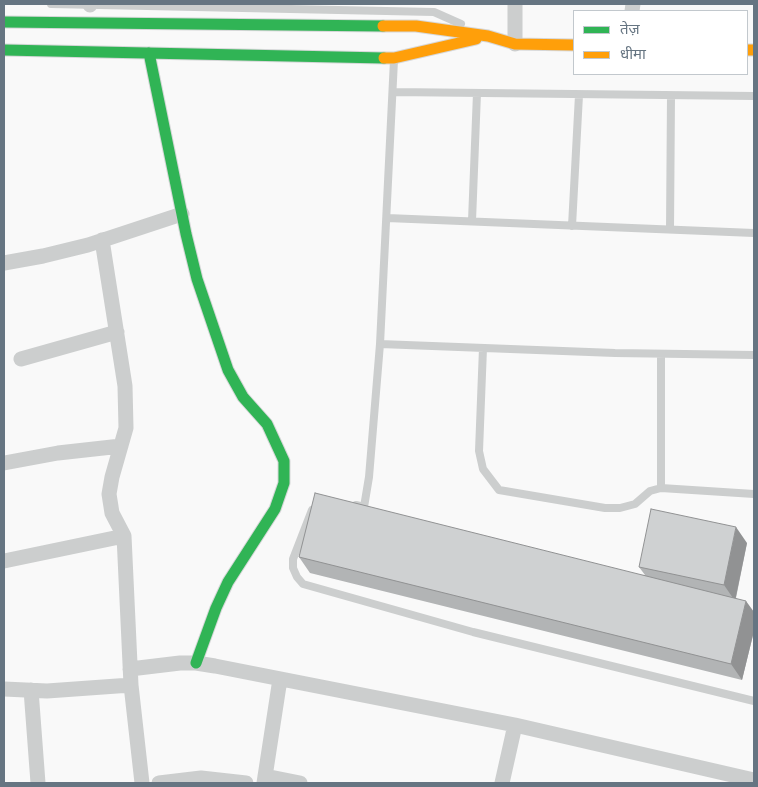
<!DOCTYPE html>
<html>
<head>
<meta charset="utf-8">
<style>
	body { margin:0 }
	#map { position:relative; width:758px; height:787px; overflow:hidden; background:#f9f9f9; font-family:"Source Sans 3","Noto Sans Devanagari",sans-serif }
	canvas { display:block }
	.frame { position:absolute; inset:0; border:5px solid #667582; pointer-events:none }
	.legend { position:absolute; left:573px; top:10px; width:175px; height:65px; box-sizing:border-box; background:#fff; border:1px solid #c2c8cd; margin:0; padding:6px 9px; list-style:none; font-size:15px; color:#667582 }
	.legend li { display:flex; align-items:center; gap:10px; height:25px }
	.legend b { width:25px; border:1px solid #c2c8cd }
</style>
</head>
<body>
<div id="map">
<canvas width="758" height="787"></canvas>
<div class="frame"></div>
<ul class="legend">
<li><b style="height:6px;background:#30b455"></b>तेज़</li>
<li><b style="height:6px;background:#ff9f0a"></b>धीमा</li>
</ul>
</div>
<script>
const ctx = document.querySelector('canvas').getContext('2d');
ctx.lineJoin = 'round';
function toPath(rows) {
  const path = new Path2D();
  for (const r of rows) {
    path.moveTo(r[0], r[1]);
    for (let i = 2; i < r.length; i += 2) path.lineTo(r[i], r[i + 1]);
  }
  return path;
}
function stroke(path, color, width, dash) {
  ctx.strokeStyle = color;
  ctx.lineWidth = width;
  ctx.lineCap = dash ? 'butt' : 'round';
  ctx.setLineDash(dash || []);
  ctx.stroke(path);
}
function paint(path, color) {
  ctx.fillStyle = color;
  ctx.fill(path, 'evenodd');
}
const lane = toPath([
	[51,4,434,12,461,24],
	[393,92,754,96],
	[387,218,754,233],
	[472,221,477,93],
	[572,226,579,95],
	[670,229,671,96],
	[380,344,615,353,754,355],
	[483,348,479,451,483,469,499,490,605,508,620,508,635,504,650,491,661,488,754,494],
	[661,488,661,354],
	[356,505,364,507,369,477,380,344,394,60],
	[312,510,293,559,293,568,297,577,303,584,473,632,754,701]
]);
const street = toPath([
	[90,5,90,4],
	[632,11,633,4],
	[515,44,515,4],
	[102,240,125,386,126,428,112,477,109,494,112,513,124,536,131,685,142,783],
	[4,263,43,256,88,245,182,214],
	[21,359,117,332],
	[4,463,58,453,121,446],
	[4,561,124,536],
	[130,669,180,663,196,663,215,666,515,725,754,780],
	[4,689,47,691,131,685],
	[31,690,38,783],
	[265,776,300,783],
	[159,783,201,778,246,783],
	[264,783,280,679],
	[502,783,515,725]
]);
const fast = toPath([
	[4,22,383,26],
	[4,50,384,58],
	[149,53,186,234,197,279,228,370,243,397,267,424,284,461,284,483,275,509,228,582,216,608,196,663]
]);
const slow = toPath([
	[383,26,416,26,488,36,515,44,574,45],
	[747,50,754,50],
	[384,58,394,58,476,39]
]);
const wall = toPath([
	[747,543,736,598,754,612,754,631,742,680,310,573,299,557,645,575,639,567]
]);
const shadedWall = toPath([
	[736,527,747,543,735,601,724,585],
	[746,601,754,612,754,631,742,680,731,664]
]);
const building = toPath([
	[315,493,746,601,731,664,299,557,315,493],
	[651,509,736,527,724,585,639,567,651,509]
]);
stroke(fast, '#d6d7d8', 13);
stroke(slow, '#d6d7d8', 13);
stroke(lane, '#cccece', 8);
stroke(street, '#cccece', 15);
stroke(fast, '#30b455', 11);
stroke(slow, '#ff9f0a', 11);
paint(wall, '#b2b4b5');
paint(shadedWall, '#919293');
paint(building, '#cfd1d2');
stroke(building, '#919293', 1);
</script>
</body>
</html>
